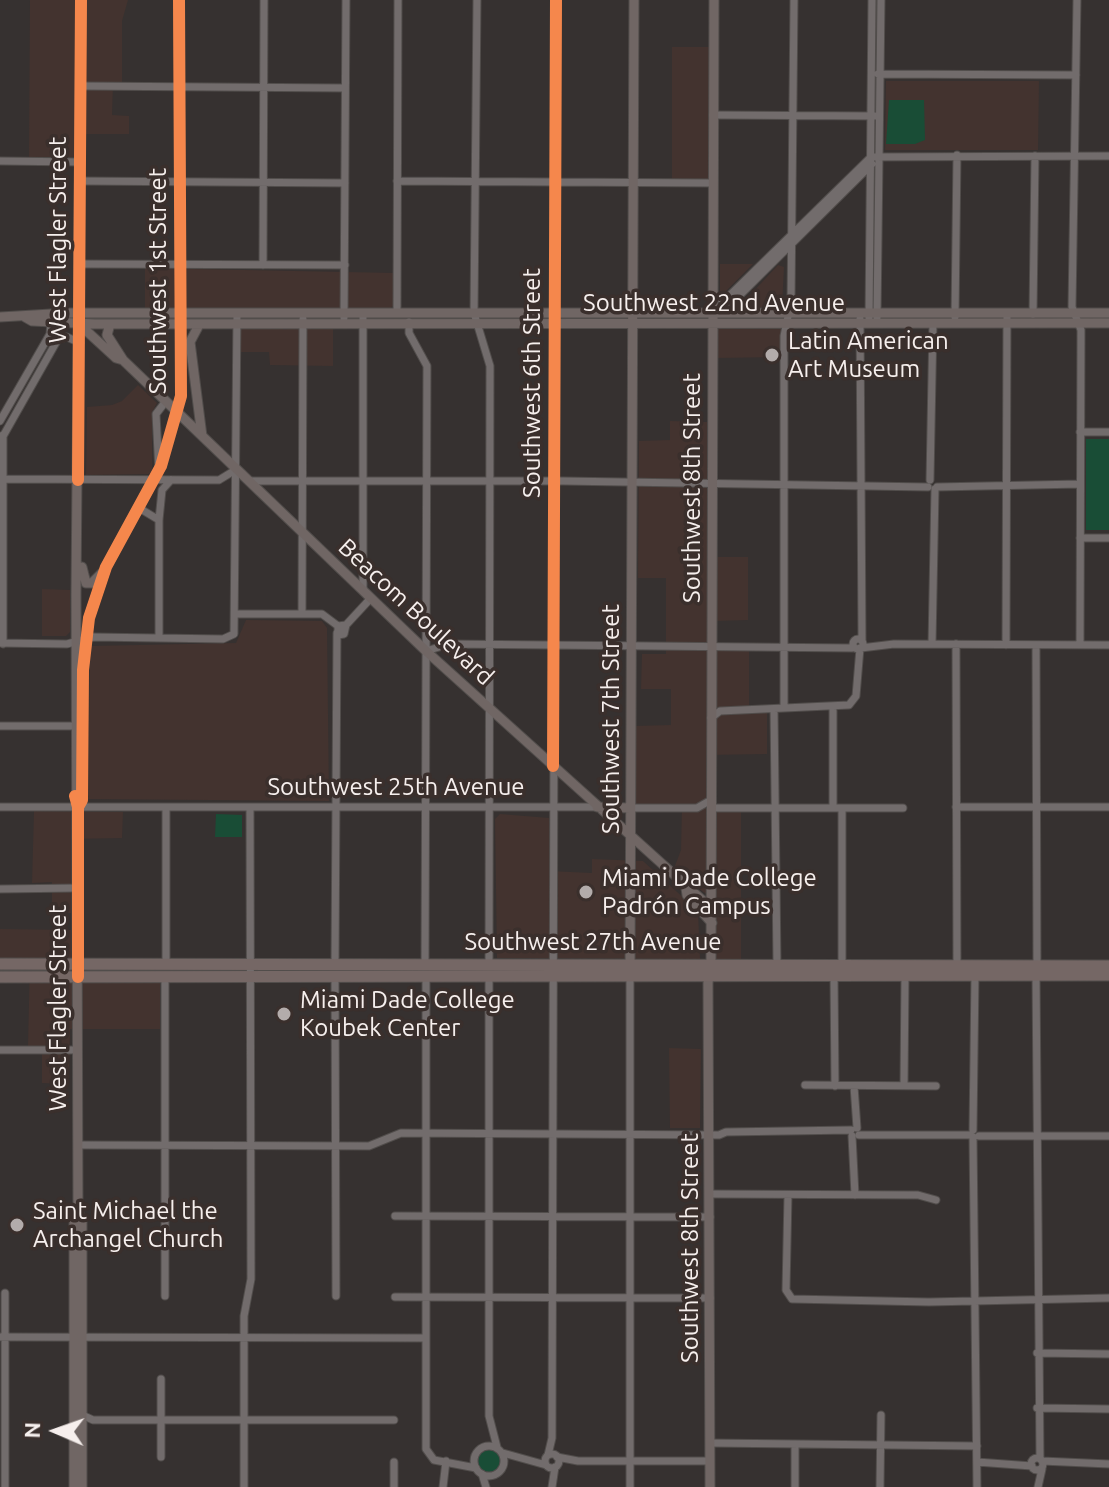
<!DOCTYPE html>
<html>
<head>
<meta charset="utf-8">
<style>
	body { margin:0 }
	#map { position:relative; width:1109px; height:1487px; overflow:hidden; background:#363130; font-family:Ubuntu,sans-serif }
	canvas { display:block }
	.north { position:absolute; left:16px; top:1391px; width:80px; height:80px; -webkit-text-stroke:6px #3a2f2c; paint-order:stroke; rotate:272deg; font-size:22px; font-weight:700; line-height:32px; text-align:center; color:#f6efed }
	.north::after { content:''; display:block; margin:auto; width:28px; height:36px; background:#f6efed; clip-path:polygon(50% 0,100% 100%,50% 72%,0 100%) }
</style>
</head>
<body>
<div id="map">
<canvas width="1109" height="1487"></canvas>
<div class="north">N</div>
</div>
<script>
const ctx = document.querySelector('canvas').getContext('2d');
ctx.lineJoin = 'round';
function paint(path, color) {
  ctx.fillStyle = color;
  ctx.fill(path, 'evenodd');
}
function toPath(rows) {
  const path = new Path2D();
  for (const r of rows) {
    if (r.length === 3) {
      path.moveTo(r[0] + r[2], r[1]);
      path.arc(r[0], r[1], r[2], 0, 2 * Math.PI);
      continue;
    }
    path.moveTo(r[0], r[1]);
    for (let i = 2; i < r.length; i += 2) path.lineTo(r[i], r[i + 1]);
  }
  return path;
}
function stroke(path, color, width, dash) {
  ctx.strokeStyle = color;
  ctx.lineWidth = width;
  ctx.lineCap = dash ? 'butt' : 'round';
  ctx.setLineDash(dash || []);
  ctx.stroke(path);
}
function drawText(font, color, halo, rows, align = 'center') {
  ctx.font = font + ' Ubuntu,sans-serif';
  ctx.lineWidth = 7;
  ctx.setLineDash([]);
  ctx.textBaseline = 'middle';
  ctx.strokeStyle = halo;
  ctx.fillStyle = color;
  for (const [text, x, y, turn = 0] of rows) {
    ctx.save();
    ctx.translate(x, y);
    ctx.rotate((+turn || 0) * Math.PI / 180);
    ctx.textAlign = isNaN(turn) ? turn : align;
    if (halo) ctx.strokeText(text, 0, 0);
    ctx.fillText(text, 0, 0);
    ctx.restore();
  }
}
const built = toPath([
	[30,0,128,0,122,21,122,82,113,83,112,115,129,116,129,134,75,134,75,157,29,157],
	[672,47,710,47,710,180,672,181],
	[886,81,1039,81,1038,150,885,150],
	[720,264,753,264,724,293,720,293],
	[778,265,784,267,782,307,738,308],
	[145,268,395,273,394,305,388,310,333,310,333,366,270,365,269,352,240,352,240,311,145,310],
	[781,324,782,357,717,358,718,325],
	[138,385,157,403,152,412,152,474,86,475,87,407,112,405,122,401],
	[670,421,707,422,707,557,748,557,748,620,714,621,714,647,749,648,749,712,767,713,767,754,706,755,706,811,741,810,741,962,715,962,715,900,673,871,681,850,682,806,633,805,634,726,671,725,671,689,641,689,642,654,666,654,666,578,638,578,639,441,670,440],
	[42,589,70,590,70,632,66,636,42,636],
	[246,620,322,621,327,628,329,801,88,799,90,646,236,643],
	[34,811,123,812,122,838,71,839,71,913,52,913,52,882,32,883],
	[500,814,549,818,549,871,592,873,592,859,643,861,698,911,700,959,497,958,495,819],
	[0,929,71,930,71,981,160,982,160,1029,70,1029,69,1084,42,1083,42,1046,28,1046,30,959,0,959],
	[669,1048,701,1049,700,1128,670,1128]
]);
const green = toPath([
	[889,100,924,100,925,140,915,144,886,144],
	[1086,439,1109,439,1109,530,1086,530],
	[216,814,242,815,242,837,215,837],
	[489,1460,12]
]);
const minor = toPath([
	[477,0,474,313,490,366,489,965],
	[1077,0,1072,307,1081,330,1080,645],
	[878,74,1076,75],
	[81,86,345,88],
	[713,115,875,116],
	[0,161,80,162],
	[80,181,345,183],
	[397,181,712,183],
	[80,264,345,265],
	[263,265,264,0],
	[712,294,721,299,728,297,871,157,1109,156],
	[397,313,398,0],
	[734,313,732,304,738,297,872,164],
	[1033,314,1035,156],
	[955,317,957,155],
	[344,318,346,0],
	[869,318,872,0],
	[877,318,881,0],
	[860,319,862,640],
	[409,322,409,333,427,366,425,964],
	[0,421,50,334,51,322],
	[1080,432,1109,432],
	[3,435,3,644],
	[2,438,58,339,67,337,80,343],
	[159,472,156,414,166,401],
	[0,479,219,480,237,469],
	[930,480,933,323],
	[249,481,563,481,928,487],
	[937,487,1080,484],
	[139,508,159,520],
	[1080,538,1109,538],
	[363,590,363,313],
	[302,613,303,319],
	[236,614,322,614,338,626],
	[346,625,338,626,338,635,344,634,346,625,371,598],
	[159,638,159,520,162,490,171,480],
	[858,644,5],
	[0,643,67,644,93,637,223,639,234,634,237,314],
	[932,644,935,489],
	[956,644,957,966],
	[1006,645,1007,314],
	[1036,645,1037,966],
	[861,648,894,644,1109,645],
	[426,651,449,644,852,648],
	[784,708,784,336,791,302,794,0],
	[774,709,777,964],
	[711,718,720,711,849,705,856,696,860,648],
	[0,726,76,726],
	[0,807,597,807],
	[956,807,1109,807],
	[630,808,697,808,711,800],
	[711,808,903,808],
	[833,808,833,708],
	[0,889,78,888],
	[335,964,337,633],
	[166,965,166,807],
	[842,966,842,808],
	[834,975,835,1086],
	[1036,975,1040,1459],
	[335,977,336,1296],
	[426,977,426,1449,434,1460,476,1468],
	[489,977,489,1416,497,1447],
	[0,1050,78,1050],
	[805,1085,936,1086],
	[904,1085,905,976],
	[854,1086,857,1128],
	[973,1130,975,975],
	[859,1135,971,1135],
	[852,1136,855,1195],
	[979,1136,1109,1136],
	[973,1137,977,1487],
	[78,1145,369,1146,401,1133,719,1135,726,1132,851,1130],
	[710,1194,918,1195,936,1200],
	[788,1195,786,1290,792,1299,929,1302,1109,1298],
	[395,1216,710,1217],
	[165,1296,165,977],
	[395,1297,710,1298],
	[0,1337,426,1338],
	[1037,1353,1109,1354],
	[161,1379,161,1457],
	[1037,1408,1109,1409],
	[82,1415,93,1420,394,1420],
	[710,1443,977,1446],
	[489,1461,15],
	[503,1453,546,1465],
	[552,1461,7],
	[548,1455,552,1438,556,0],
	[557,1457,578,1461,710,1461],
	[1037,1464,6],
	[1042,1461,1109,1464],
	[977,1462,1032,1466],
	[482,1474,486,1487],
	[5,1487,5,1293],
	[244,1487,244,1316,251,1279,250,807],
	[394,1487,394,1462],
	[443,1487,446,1461],
	[552,1487,555,1467],
	[630,1487,630,977],
	[795,1487,795,1444],
	[880,1487,881,1415],
	[1038,1487,1042,1469]
]);
const major = toPath([
	[0,317,68,313,1109,313],
	[25,317,32,321,95,324,1109,323],
	[79,324,116,358,123,360,426,651,711,908],
	[110,324,107,335,123,360],
	[199,325,190,342,202,436],
	[82,567,86,583,92,583,102,573],
	[78,807,82,800,83,670,89,618,106,567,161,466,181,396,179,0],
	[597,807,630,808],
	[686,888,687,895,712,923],
	[630,970,634,0],
	[78,1210,82,1220,82,1487],
	[74,1487,74,1221,78,1210,76,594,81,0],
	[710,1487,708,983,711,959,714,0]
]);
const highway = toPath([
	[0,964,1109,966],
	[0,977,1109,975]
]);
const cycleway = toPath([
	[78,480,81,0],
	[553,766,556,0],
	[75,796,78,807,78,977],
	[78,807,82,800,83,670,89,618,106,567,161,466,181,396,179,0]
]);
const markers = [
	[772,355,8,"#b3acab"],
	[586,892,8,"#b3acab"],
	[284,1014,8,"#b3acab"],
	[17,1225,8,"#b3acab"]
];
const streetNames = [
	["West Flagler Street",58,240,-90],
	["Southwest 1st Street",158,281,-90],
	["Southwest 22nd Avenue",714,303],
	["Southwest 6th Street",532,383,-90],
	["Southwest 8th Street",692,488,-90],
	["Beacom Boulevard",416,612,43],
	["Southwest 7th Street",611,719,-90],
	["Southwest 25th Avenue",396,787],
	["Southwest 27th Avenue",593,942],
	["West Flagler Street",58,1008,-90],
	["Southwest 8th Street",690,1248,-90]
];
const poiNames = [
	["Latin American",788,341],
	["Art Museum",788,369],
	["Miami Dade College",602,878],
	["Padrón Campus",602,906],
	["Miami Dade College",300,1000],
	["Koubek Center",300,1028],
	["Saint Michael the",33,1211],
	["Archangel Church",33,1239]
];
paint(built, '#43332f');
paint(green, '#194d36');
stroke(minor, '#514d4b', 9);
stroke(major, '#514d4b', 11);
stroke(highway, '#514d4b', 13);
stroke(minor, '#726c6c', 7);
stroke(major, '#706664', 9);
stroke(highway, '#756765', 11);
stroke(cycleway, '#f5874c', 12);
for (const [x, y, r, color] of markers) {
  const dot = new Path2D();
  dot.arc(x, y, r, 0, 2 * Math.PI);
  ctx.fillStyle = color;
  ctx.fill(dot);
  stroke(dot, '#3a2f2c', 3);
}
drawText('24px', '#f6efed', '#3a2f2c', streetNames);
drawText('24px', '#f6efed', '#3a2f2c', poiNames, 'left');
</script>
</body>
</html>
